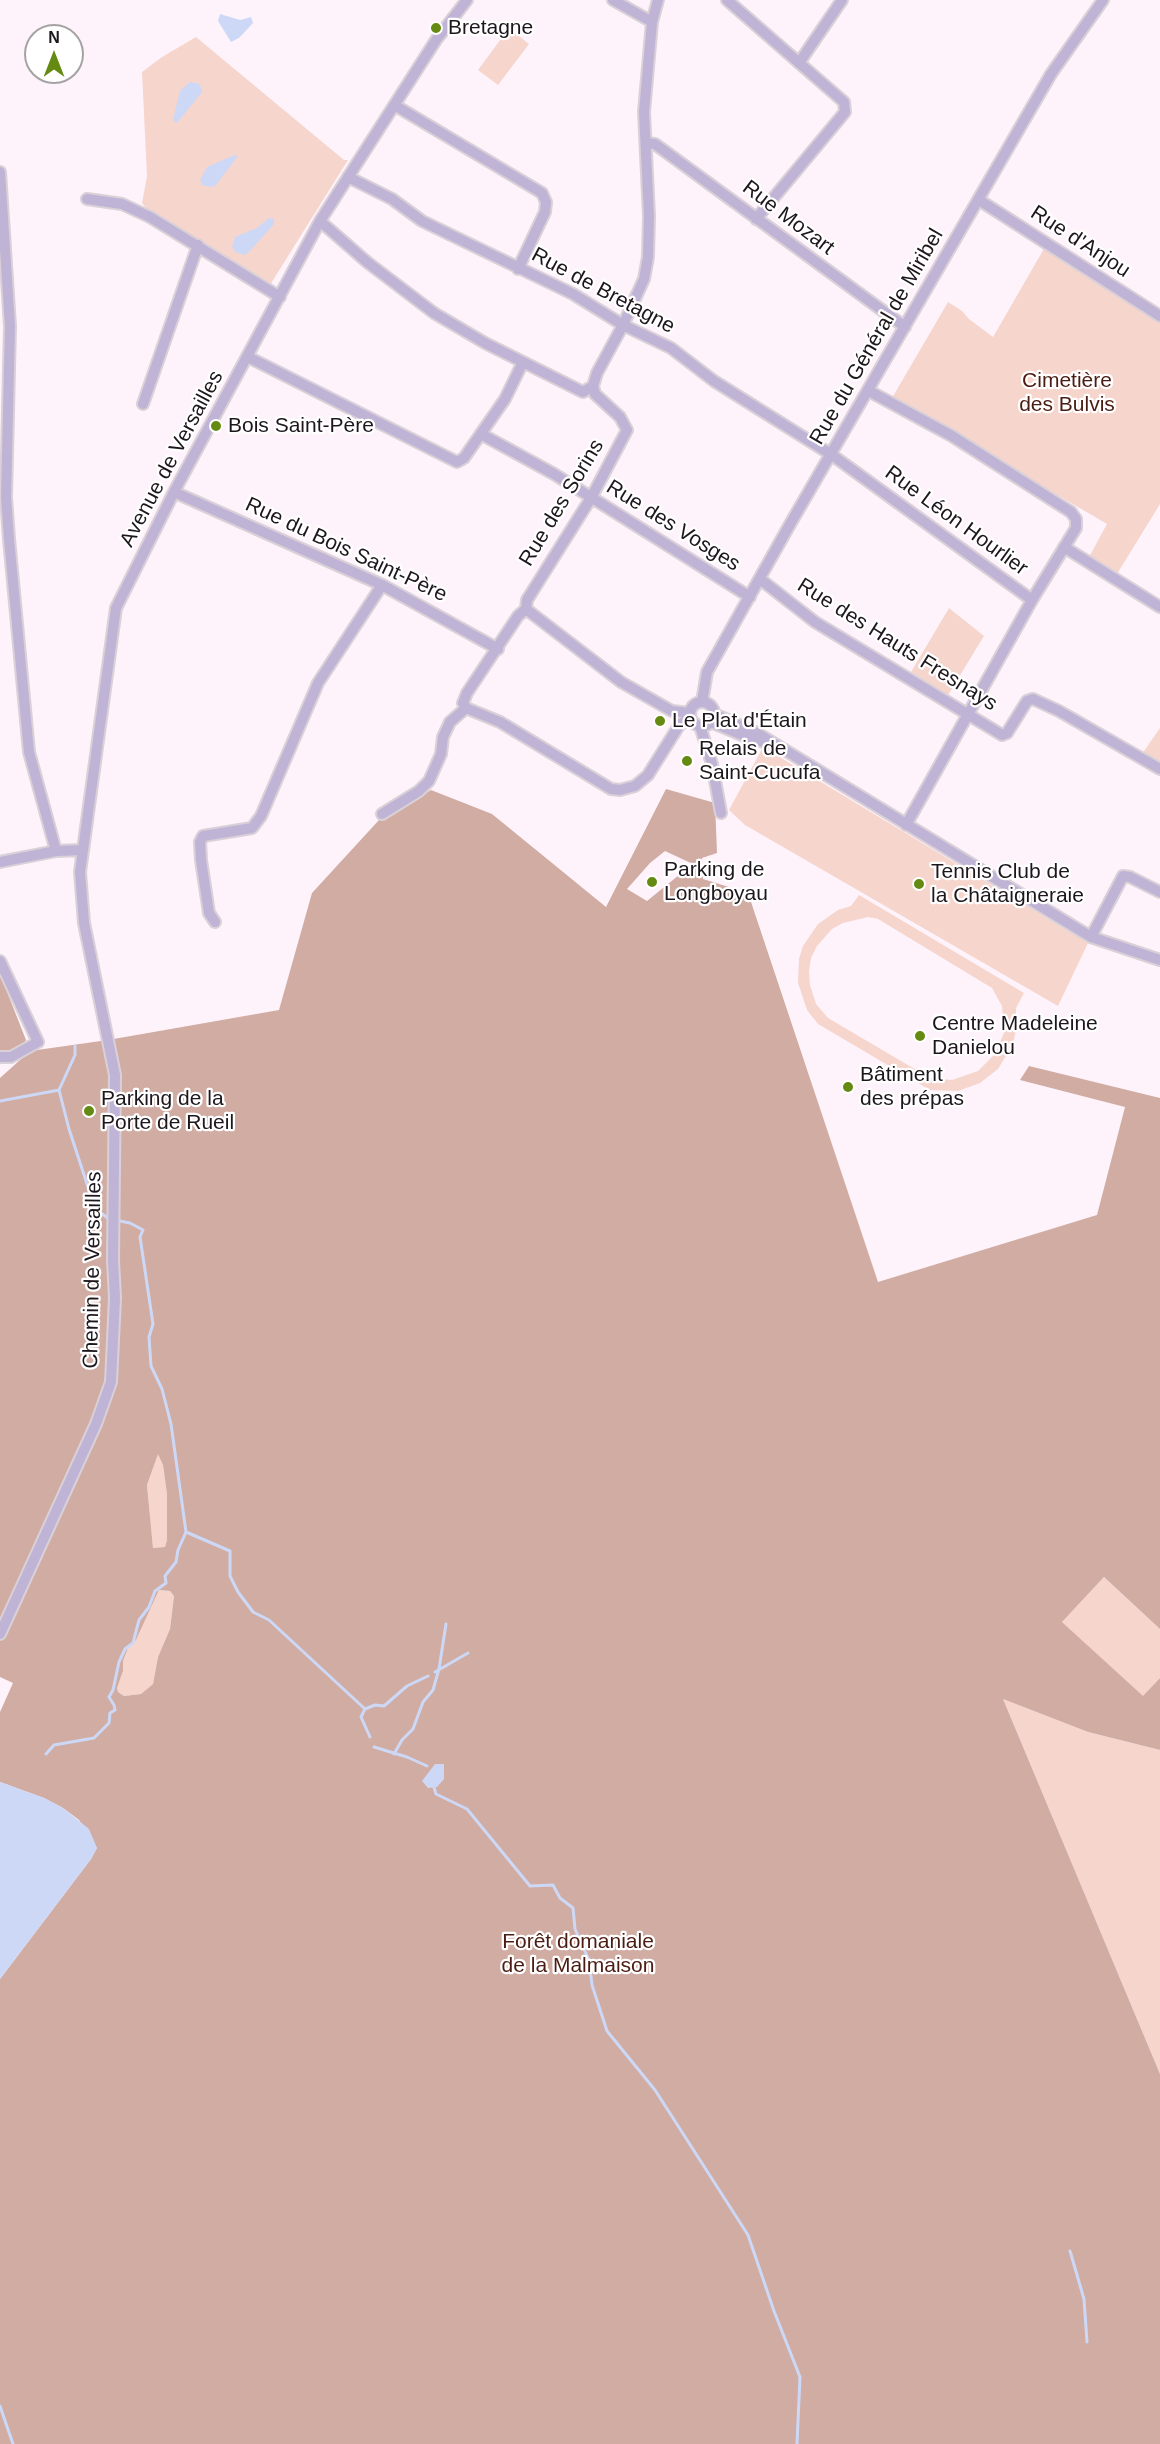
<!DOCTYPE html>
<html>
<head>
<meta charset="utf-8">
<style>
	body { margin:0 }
	#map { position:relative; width:1160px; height:2444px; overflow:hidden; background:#fef3fb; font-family:Arial,sans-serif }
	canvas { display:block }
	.north { position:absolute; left:24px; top:24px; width:60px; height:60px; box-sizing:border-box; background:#fff; border:2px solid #a5a2a4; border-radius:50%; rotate:0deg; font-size:16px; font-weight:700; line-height:24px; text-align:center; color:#1d171c }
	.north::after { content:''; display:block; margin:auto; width:21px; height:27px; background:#658a12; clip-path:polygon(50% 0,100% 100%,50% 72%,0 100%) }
</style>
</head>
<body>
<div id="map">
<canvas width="1160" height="2444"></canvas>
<div class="north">N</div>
</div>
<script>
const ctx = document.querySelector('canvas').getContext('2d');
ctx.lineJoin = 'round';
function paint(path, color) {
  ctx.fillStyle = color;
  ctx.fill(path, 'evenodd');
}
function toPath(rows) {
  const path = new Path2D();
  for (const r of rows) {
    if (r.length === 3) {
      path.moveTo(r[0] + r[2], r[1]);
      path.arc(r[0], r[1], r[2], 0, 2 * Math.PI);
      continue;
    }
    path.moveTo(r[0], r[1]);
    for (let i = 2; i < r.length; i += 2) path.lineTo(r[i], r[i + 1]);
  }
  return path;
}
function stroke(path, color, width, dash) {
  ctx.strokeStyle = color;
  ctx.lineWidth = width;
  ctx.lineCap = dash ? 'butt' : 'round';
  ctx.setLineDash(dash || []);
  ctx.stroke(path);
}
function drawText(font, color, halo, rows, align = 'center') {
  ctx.font = font + ' Arial,sans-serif';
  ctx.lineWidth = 4.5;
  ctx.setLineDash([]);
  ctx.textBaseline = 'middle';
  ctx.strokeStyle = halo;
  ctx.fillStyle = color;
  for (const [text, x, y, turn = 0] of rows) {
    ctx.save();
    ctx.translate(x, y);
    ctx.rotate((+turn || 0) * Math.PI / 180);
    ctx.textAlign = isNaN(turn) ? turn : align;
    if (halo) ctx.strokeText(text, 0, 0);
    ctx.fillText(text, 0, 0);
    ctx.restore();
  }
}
const green = toPath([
	[509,28,529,44,498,85,478,70],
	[196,37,344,160,348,160,270,285,146,208,142,203,147,176,142,72,162,57],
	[1045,247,1160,320,1160,504,1117,574,1089,557,1107,524,892,398,948,302,962,311,969,319,993,337],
	[949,608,984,636,948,695,911,672],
	[1160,728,1160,765,1142,754],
	[763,747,1088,943,1058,1006,745,825,729,810],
	[859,895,1024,993,1016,1008,1016,1030,1013,1044,998,1069,980,1083,958,1091,930,1090,818,1024,807,1010,798,983,799,959,803,946,818,924,838,910,851,906],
	[868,917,878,919,992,988,1002,1006,1004,1033,995,1054,978,1071,952,1080,930,1078,828,1018,816,1004,810,985,809,971,811,958,817,946,832,929,843,923],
	[158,1453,163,1465,167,1494,167,1540,165,1547,153,1548,147,1485],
	[1104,1577,1160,1629,1160,1678,1143,1697,1062,1622],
	[159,1590,170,1591,174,1596,170,1629,158,1657,153,1684,141,1694,124,1696,118,1692,117,1688,123,1671,123,1661,128,1648,136,1640],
	[1003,1699,1088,1732,1160,1750,1160,2074]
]);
const forest = toPath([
	[666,789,715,803,717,853,702,858,703,879,748,893,878,1282,1097,1215,1125,1107,1020,1080,1029,1066,1160,1098,1160,1629,1104,1577,1062,1622,1143,1696,1160,1678,1160,1750,1088,1732,1003,1699,1160,2074,1160,2444,0,2444,0,1979,91,1859,97,1848,79,1820,63,1808,44,1798,0,1782,0,1712,13,1683,0,1677,0,1078,30,1051,108,1040,279,1010,312,893,379,820,431,790,492,814,606,907],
	[665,851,695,865,679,875,647,901,627,889,650,863],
	[158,1454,163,1465,167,1494,167,1540,165,1547,153,1548,147,1485],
	[159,1590,170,1591,174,1596,170,1629,158,1657,153,1684,141,1694,124,1696,118,1692,117,1688,123,1671,123,1661,128,1648,136,1640],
	[0,974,26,1040,18,1052,0,1055]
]);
const water = toPath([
	[220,14,240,20,251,17,253,23,239,38,231,42,218,21],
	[190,82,200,84,202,92,177,123,173,120,180,91],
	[235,155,238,156,215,186,210,187,202,185,200,180,207,167],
	[269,218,274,219,274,224,248,253,243,255,234,251,232,247,235,237,257,228],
	[435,1764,444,1764,444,1779,437,1787,428,1788,422,1781],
	[0,1782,44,1798,63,1808,89,1829,97,1848,91,1859,0,1979]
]);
const stream = toPath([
	[75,1046,75,1055,59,1090,69,1129,87,1184,95,1203,101,1213,109,1219],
	[0,1101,59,1090],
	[186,1532,230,1551,230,1576,238,1592,253,1612,269,1620,365,1709,361,1717,370,1737],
	[435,1672,468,1653],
	[365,1709,375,1705,384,1706,407,1686,428,1676],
	[374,1747,407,1757,427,1766],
	[46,1754,54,1745,94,1738,109,1723,110,1713,115,1710,114,1705,109,1697,113,1690,119,1662,125,1649,133,1643,139,1620,149,1607,155,1591,166,1583,165,1576,176,1562,178,1550,186,1532,171,1424,162,1389,151,1366,149,1337,153,1324,140,1237,143,1230,130,1223,120,1221],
	[394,1754,402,1740,413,1729,423,1702,433,1690,439,1669,446,1624],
	[433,1784,436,1794,467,1809,530,1886,553,1885,560,1898,573,1908,575,1929,589,1960,592,1985,607,2031,655,2090,748,2235,774,2311,800,2377,797,2444],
	[1070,2251,1084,2299,1087,2342],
	[0,2406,13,2444]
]);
const minor = toPath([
	[613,0,652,22],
	[727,0,844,102,845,112,756,219],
	[799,63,842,0],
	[396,106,542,193,546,202,545,212,518,269],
	[646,143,655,144,905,327],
	[0,172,10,326,6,497,9,539,29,752,56,851],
	[348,177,392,199,422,221,573,294,623,325,671,348,714,381,832,455,1032,600,1076,528,1076,519,1071,512,952,436,869,391],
	[87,199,122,204,150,217,280,297],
	[979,200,1160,316],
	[320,221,367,262,434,313,485,343,583,392,593,386],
	[248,357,457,462,464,458,505,399,523,362],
	[143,404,198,245],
	[481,434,554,474,750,597],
	[174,492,382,585,498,649],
	[1064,547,1160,607],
	[760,579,815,622,1002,735,1007,733,1027,701,1033,699,1059,711,1160,769],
	[526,609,621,682,672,711,689,713],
	[702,714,12],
	[702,702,707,672,789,526,1051,74,1103,0],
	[466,708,500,722,611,789,620,790,635,786,648,775,680,724,690,719],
	[714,714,757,733,1091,937,1160,960],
	[711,722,754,740,769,743],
	[700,726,712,764,721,813],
	[382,814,419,791,429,781,441,754,443,737,450,722,466,708,463,703,467,693,518,616,526,609,527,600,591,498,627,430,620,417,595,394,593,386,597,373,623,325,644,279,648,257,649,216,644,112,652,22,658,0],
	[906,825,1032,600],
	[0,862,56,851,83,850],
	[215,922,209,913,201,860,200,842,203,836,252,828,261,816,318,683,382,585],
	[1091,937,1123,876,1130,877,1160,892],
	[0,961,38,1042,11,1057,0,1057],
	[0,1634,96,1424,111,1382,115,1298,113,1260,115,1075,84,923,80,872,116,608,174,492,320,221,436,40,467,0]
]);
const markers = [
	[436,28,6,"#658a12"],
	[216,426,6,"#658a12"],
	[660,721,6,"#658a12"],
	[687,761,6,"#658a12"],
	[652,882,6,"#658a12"],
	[919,884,6,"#658a12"],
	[920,1036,6,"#658a12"],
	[848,1087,6,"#658a12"],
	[89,1111,6,"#658a12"]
];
const poiNames = [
	["Bretagne",448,28],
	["Bois Saint-Père",228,426],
	["Le Plat d'Étain",672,721],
	["Relais de",699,749],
	["Saint-Cucufa",699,773],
	["Parking de",664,870],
	["Longboyau",664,894],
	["Tennis Club de",931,872],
	["la Châtaigneraie",931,896],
	["Centre Madeleine",932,1024],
	["Danielou",932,1048],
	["Bâtiment",860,1075],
	["des prépas",860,1099],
	["Parking de la",101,1099],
	["Porte de Rueil",101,1123]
];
const streetNames = [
	["Rue Mozart",788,218,37],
	["Rue d'Anjou",1080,242,33],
	["Rue de Bretagne",603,291,28],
	["Rue du Général de Miribel",877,337,-60],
	["Avenue de Versailles",172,459,-62],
	["Rue des Sorins",562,503,-59],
	["Rue Léon Hourlier",956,521,36],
	["Rue des Vosges",673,526,32],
	["Rue du Bois Saint-Père",346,550,25],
	["Rue des Hauts Fresnays",897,645,32],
	["Chemin de Versailles",93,1270,-89]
];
const parkNames = [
	["Cimetière",1067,381],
	["des Bulvis",1067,405],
	["Forêt domaniale",578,1942],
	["de la Malmaison",578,1966]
];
paint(green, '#f6d5cd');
paint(forest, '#d0aca3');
paint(water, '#cdd8f7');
stroke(stream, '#cdd8f7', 3);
stroke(minor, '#dad0d7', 14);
stroke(minor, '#bfb4d5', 10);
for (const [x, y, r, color] of markers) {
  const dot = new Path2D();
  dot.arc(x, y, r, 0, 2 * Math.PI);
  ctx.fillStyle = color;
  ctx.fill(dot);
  stroke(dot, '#fff', 2);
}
drawText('21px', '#1d171c', '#fff', poiNames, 'left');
drawText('21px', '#1d171c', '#fff', streetNames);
drawText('21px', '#4b1c12', '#fff', parkNames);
</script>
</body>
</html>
